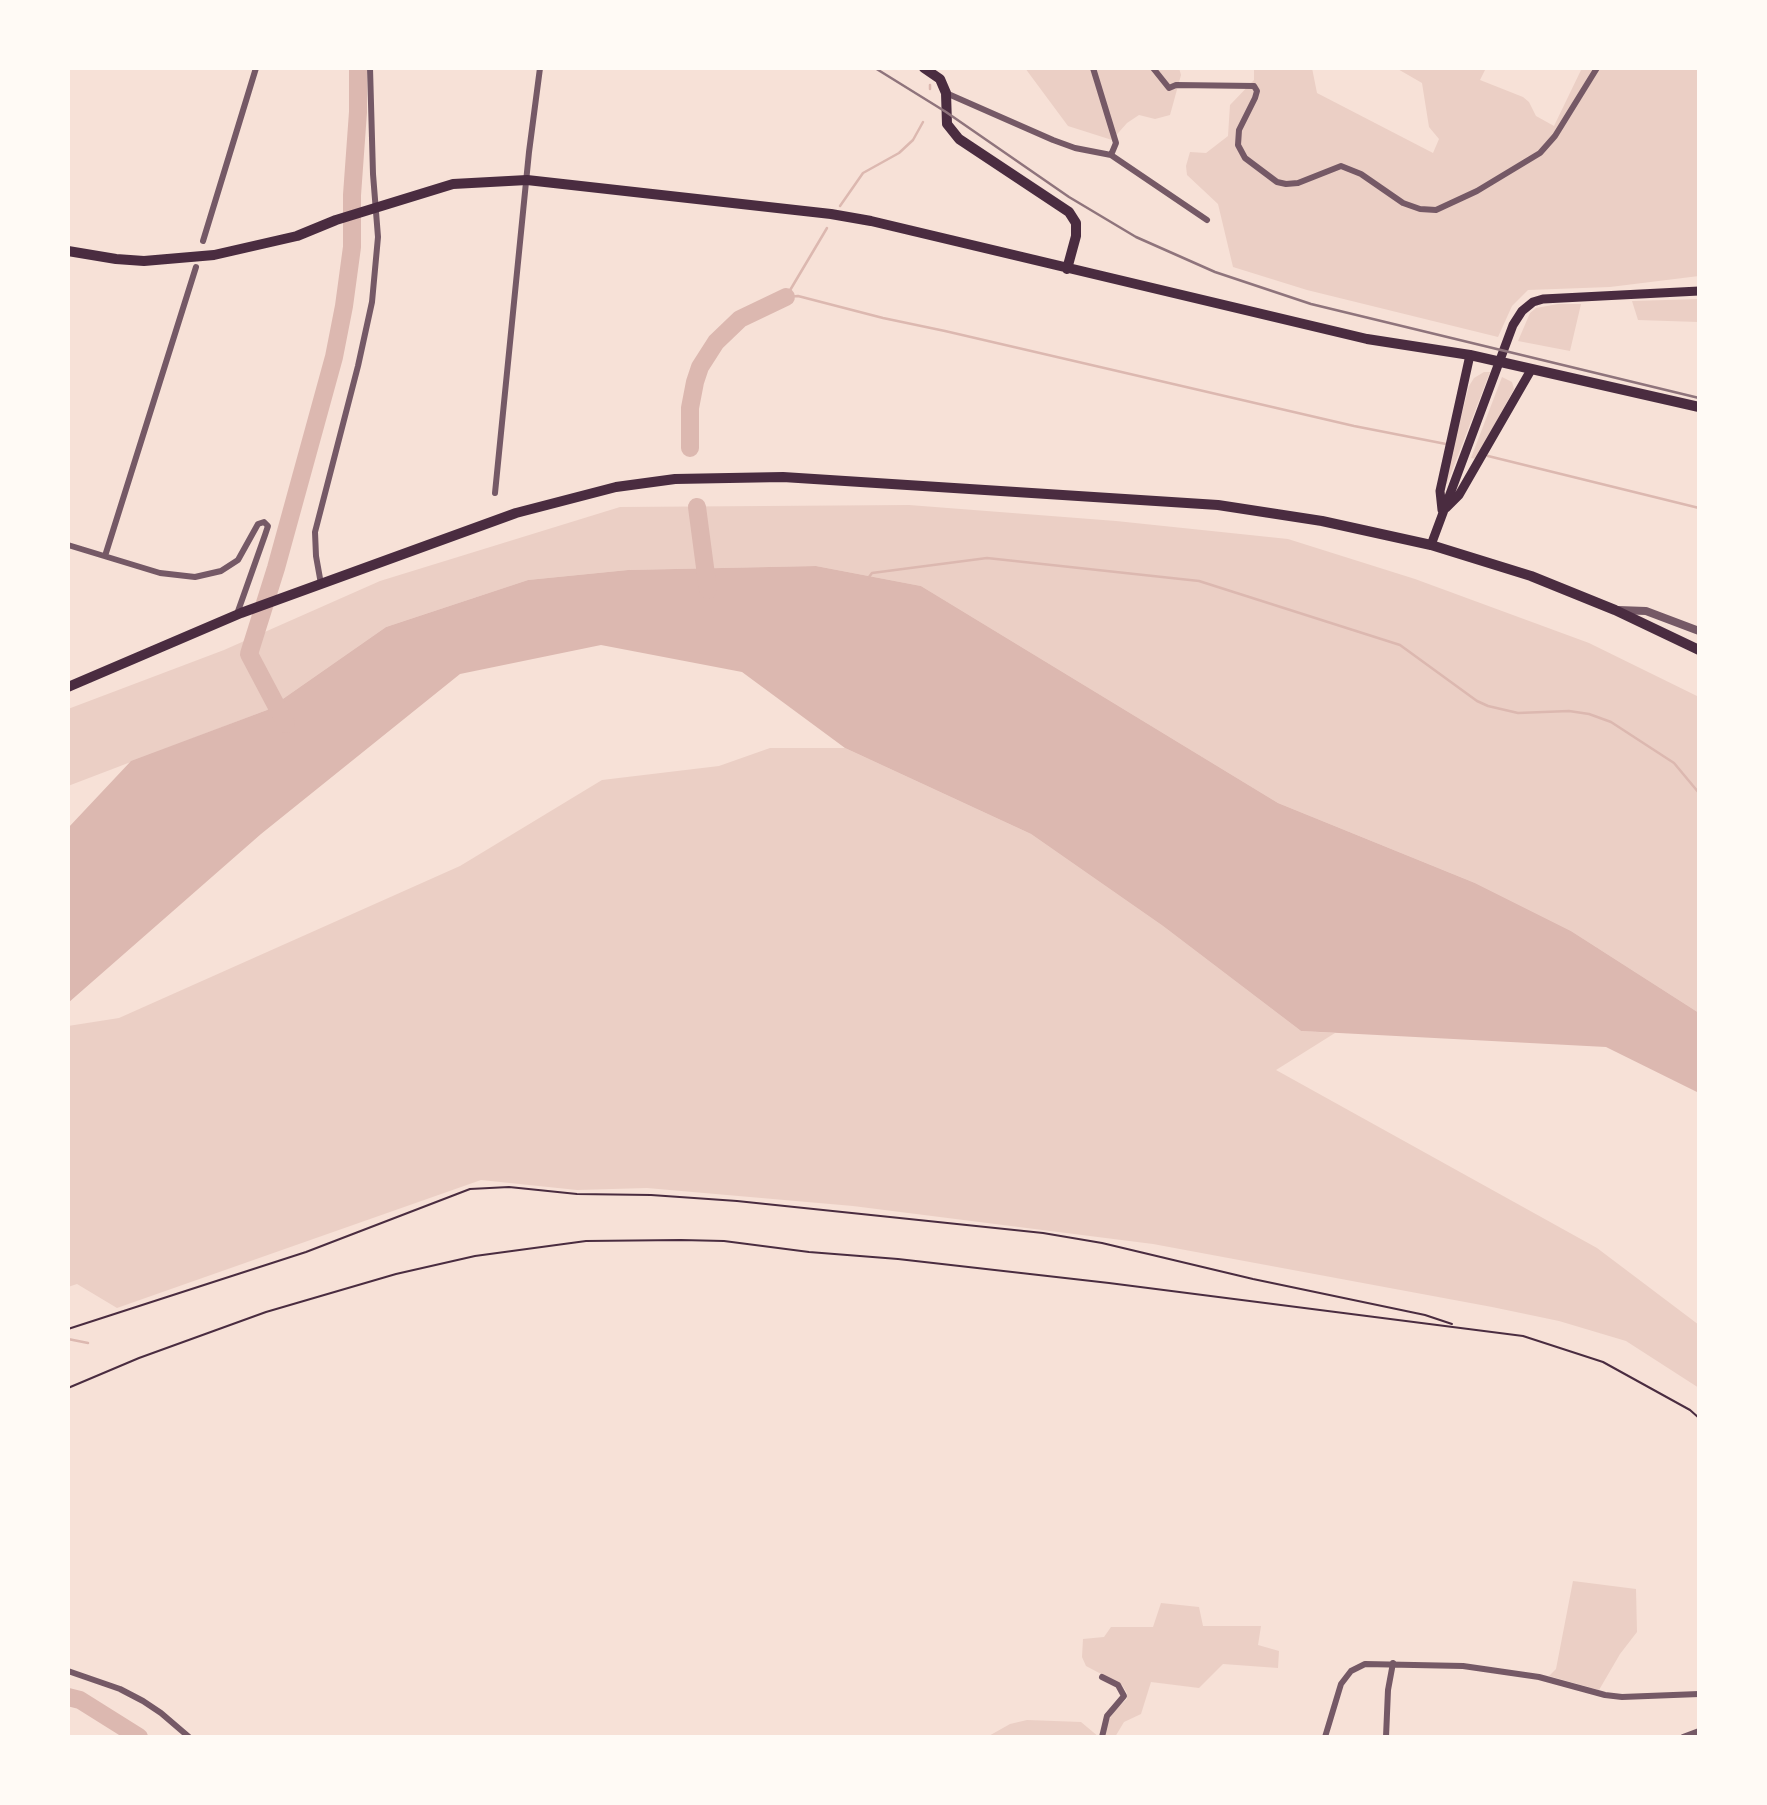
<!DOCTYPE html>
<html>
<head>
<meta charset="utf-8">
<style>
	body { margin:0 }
	#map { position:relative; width:1767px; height:1805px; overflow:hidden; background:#f7e1d7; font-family:"PT Sans Narrow",sans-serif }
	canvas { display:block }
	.frame { position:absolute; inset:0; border:70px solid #fffaf5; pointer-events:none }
</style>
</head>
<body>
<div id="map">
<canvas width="1767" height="1805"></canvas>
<div class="frame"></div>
</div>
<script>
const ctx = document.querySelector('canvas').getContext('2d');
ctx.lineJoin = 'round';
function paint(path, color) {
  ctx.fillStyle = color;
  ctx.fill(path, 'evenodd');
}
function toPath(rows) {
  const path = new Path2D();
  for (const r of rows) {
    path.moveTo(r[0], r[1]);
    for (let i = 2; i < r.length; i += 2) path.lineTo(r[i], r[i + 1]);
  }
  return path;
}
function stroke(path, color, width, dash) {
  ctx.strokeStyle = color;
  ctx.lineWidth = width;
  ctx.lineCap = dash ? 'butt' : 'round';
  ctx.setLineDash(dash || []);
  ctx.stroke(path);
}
const green = toPath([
	[1025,68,1179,68,1181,75,1170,115,1155,119,1139,115,1127,123,1112,140,1068,126],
	[1254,68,1312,68,1317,93,1433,153,1439,139,1429,127,1422,83,1396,68,1486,68,1480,80,1523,97,1529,102,1536,116,1554,126,1582,68,1699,68,1699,276,1610,287,1528,290,1512,306,1498,337,1307,290,1233,267,1218,204,1187,175,1186,166,1190,152,1206,153,1228,136,1230,105,1254,80],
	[1699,299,1698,322,1638,320,1632,301],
	[1558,304,1581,304,1570,351,1518,341,1530,313,1536,308],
	[1484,372,1490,372,1447,484,1444,483,1469,386,1474,378],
	[1502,377,1512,382,1514,389,1476,459,1471,458],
	[909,505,1116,521,1288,539,1415,579,1589,643,1699,697,1699,1013,1571,931,1475,883,1278,803,921,586,816,566,628,570,528,580,386,627,267,710,68,786,68,709,224,650,380,581,620,507],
	[770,748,845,748,1031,834,1163,926,1301,1031,1335,1033,1276,1070,1597,1248,1699,1325,1699,1388,1626,1341,1559,1321,1492,1307,1153,1244,853,1206,647,1188,577,1190,481,1180,117,1308,77,1284,68,1287,68,1026,119,1018,460,866,602,780,719,766],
	[1573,1581,1636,1589,1637,1632,1620,1654,1599,1690,1549,1676,1556,1669],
	[1161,1603,1199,1607,1203,1626,1261,1626,1258,1645,1279,1651,1278,1668,1223,1664,1199,1688,1151,1682,1141,1714,1124,1722,1115,1737,1105,1737,1107,1723,1115,1710,1127,1699,1127,1693,1122,1685,1086,1666,1082,1657,1083,1639,1104,1637,1111,1627,1153,1627],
	[1027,1720,1081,1722,1099,1737,987,1737,1010,1724]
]);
const water = toPath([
	[816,566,921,586,1278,803,1475,883,1571,931,1699,1013,1699,1093,1606,1047,1301,1031,1163,926,1031,834,845,748,742,672,601,645,460,674,261,834,68,1003,68,828,131,761,267,710,386,627,528,580,628,570]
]);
const stream = toPath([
	[930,89,930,85],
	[840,206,863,173,899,153,913,140,923,122],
	[786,297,798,296,883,318,945,331,1354,426,1446,444],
	[786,297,827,228],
	[1488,456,1699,508],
	[869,577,872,573,987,558,1199,581,1400,645,1477,701,1488,706,1518,713,1569,711,1589,714,1611,722,1674,763,1699,793],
	[68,1339,88,1343]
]);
const river = toPath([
	[690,448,690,408,695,382,700,367,716,342,740,319,786,297],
	[697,507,708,590],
	[286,724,249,654,276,568,334,357,344,306,352,247,352,195,358,112,358,68],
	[68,1697,80,1700,139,1737]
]);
const path = toPath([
	[68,1329,306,1252,470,1189,509,1187,577,1194,651,1195,737,1201,1043,1233,1102,1243,1253,1279,1425,1315,1452,1324],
	[68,1388,139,1358,266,1312,396,1274,475,1256,586,1241,681,1240,724,1241,809,1252,898,1259,1109,1283,1523,1336,1603,1362,1690,1410,1699,1418]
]);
const minor = toPath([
	[1093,68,1116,143,1111,155],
	[1153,68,1169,88,1176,85,1254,86,1257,91,1255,98,1239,130,1238,145,1245,158,1277,182,1286,184,1298,183,1341,166,1361,174,1403,203,1420,209,1436,210,1477,191,1540,153,1555,136,1597,68],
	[946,93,1053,140,1075,148,1111,155,1207,220],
	[203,241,256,68],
	[495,493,529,152,540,68],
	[68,545,160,573,195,577,221,571,238,560,258,524,264,522,268,526,265,535,237,614],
	[105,556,196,267],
	[321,584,316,556,315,532,358,366,372,302,378,237,373,174,370,68],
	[68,1671,120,1689,143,1701,161,1713,189,1737],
	[1102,1677,1118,1685,1124,1696,1107,1716,1102,1737],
	[1325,1737,1341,1684,1351,1671,1365,1664,1463,1666,1539,1677,1605,1695,1622,1697,1699,1694],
	[1386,1737,1388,1690,1393,1663],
	[1683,1737,1699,1731]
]);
const tertiary = toPath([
	[1618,610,1646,611,1699,631]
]);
const secondary = toPath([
	[1446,508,1459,495,1531,370],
	[1442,510,1440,491,1470,355],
	[1431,545,1513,325,1522,311,1533,302,1543,299,1699,291]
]);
const primary = toPath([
	[924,68,940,79,946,93,947,124,959,139,1069,212,1076,223,1076,236,1067,269],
	[68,251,116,259,144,261,214,255,297,236,336,220,453,184,527,180,831,214,871,221,1367,339,1470,355,1699,407]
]);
const trunk = toPath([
	[68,687,241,613,516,513,616,487,675,479,783,477,1218,505,1322,521,1431,545,1531,576,1615,610,1699,650]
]);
const rail = toPath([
	[875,68,946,112,1069,197,1136,237,1215,272,1311,304,1699,398]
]);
paint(green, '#ebcfc5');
paint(water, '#dcb8b0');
stroke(stream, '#dcb8b0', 2.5);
stroke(river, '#dcb8b0', 18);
stroke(path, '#4a2c40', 2);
stroke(minor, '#755966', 6);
stroke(tertiary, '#755966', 8);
stroke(secondary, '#4a2c40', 9);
stroke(primary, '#4a2c40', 10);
stroke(trunk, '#4a2c40', 10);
stroke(rail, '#8f747c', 2.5);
</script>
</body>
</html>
